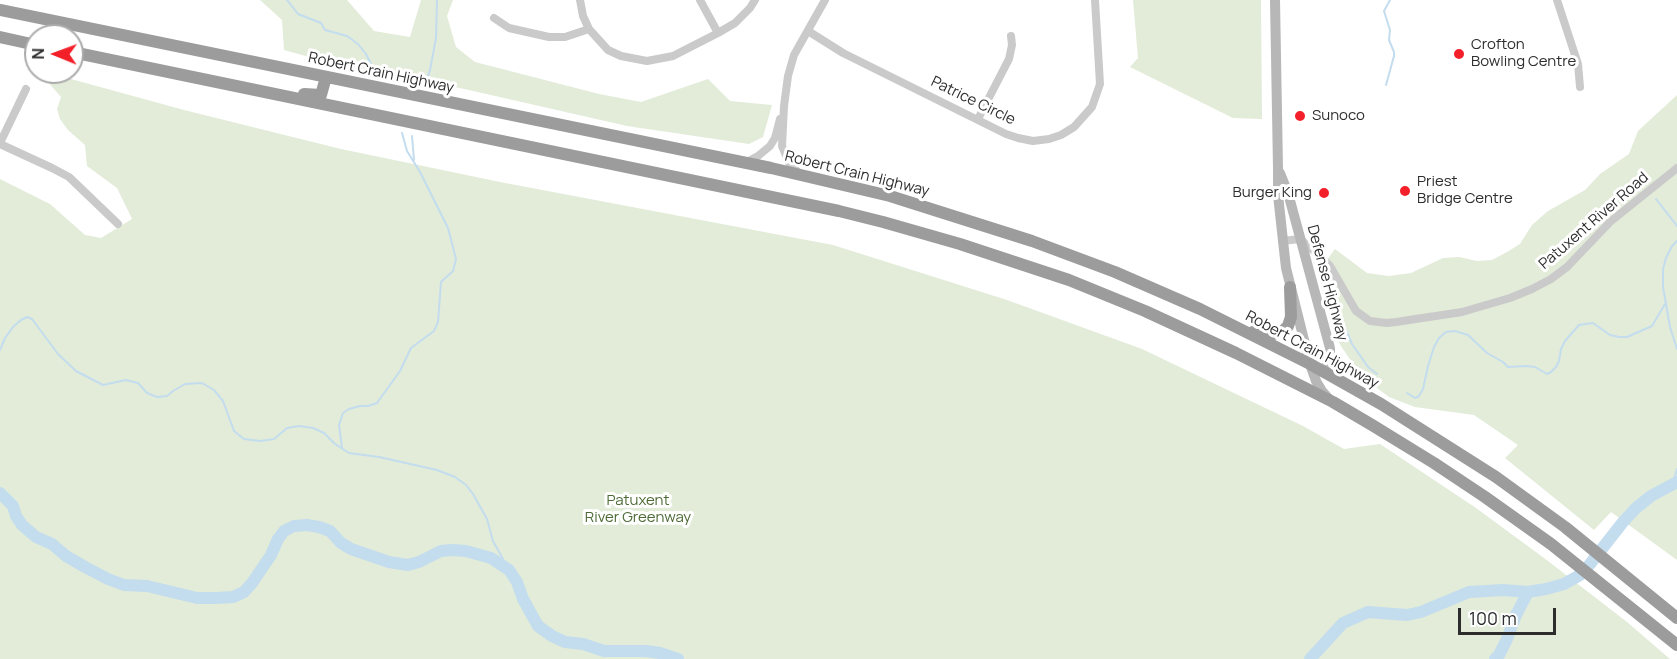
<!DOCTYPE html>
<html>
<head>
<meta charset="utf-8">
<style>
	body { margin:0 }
	#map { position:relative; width:1677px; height:659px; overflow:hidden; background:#fff; font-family:Manrope,sans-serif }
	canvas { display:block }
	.north { position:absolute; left:24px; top:24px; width:60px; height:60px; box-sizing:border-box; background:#fff; border:2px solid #ababab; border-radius:50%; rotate:271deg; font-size:16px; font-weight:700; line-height:24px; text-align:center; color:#2d2d2d }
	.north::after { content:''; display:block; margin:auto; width:21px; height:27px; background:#f3202a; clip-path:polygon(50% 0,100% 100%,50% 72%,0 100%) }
	.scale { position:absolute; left:1458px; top:608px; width:98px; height:27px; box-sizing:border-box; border:3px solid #2d2d2d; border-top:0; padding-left:8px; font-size:18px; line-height:21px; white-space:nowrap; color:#2d2d2d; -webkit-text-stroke:4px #fff; paint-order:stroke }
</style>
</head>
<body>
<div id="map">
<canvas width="1677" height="659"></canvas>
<div class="north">N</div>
<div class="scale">100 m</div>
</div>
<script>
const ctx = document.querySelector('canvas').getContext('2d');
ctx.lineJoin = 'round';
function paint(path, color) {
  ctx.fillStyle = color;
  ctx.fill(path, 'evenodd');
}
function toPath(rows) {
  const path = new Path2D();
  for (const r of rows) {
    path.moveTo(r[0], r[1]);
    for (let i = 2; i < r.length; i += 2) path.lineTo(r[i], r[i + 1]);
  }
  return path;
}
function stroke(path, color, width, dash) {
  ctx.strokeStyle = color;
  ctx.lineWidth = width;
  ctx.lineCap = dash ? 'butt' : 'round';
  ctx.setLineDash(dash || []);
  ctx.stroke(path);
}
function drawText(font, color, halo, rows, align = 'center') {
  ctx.font = font + ' Manrope,sans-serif';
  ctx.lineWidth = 6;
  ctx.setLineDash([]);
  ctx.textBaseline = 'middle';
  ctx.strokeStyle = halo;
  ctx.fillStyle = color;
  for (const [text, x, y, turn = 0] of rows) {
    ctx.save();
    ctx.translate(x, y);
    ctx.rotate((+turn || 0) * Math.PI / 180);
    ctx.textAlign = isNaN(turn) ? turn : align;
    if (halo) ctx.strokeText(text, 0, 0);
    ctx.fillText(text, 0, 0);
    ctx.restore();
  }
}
const green = toPath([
	[260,0,347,0,374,31,410,37,421,0,453,0,447,16,456,47,475,62,599,94,641,102,708,79,730,101,772,105,763,137,749,144,627,126,469,90,313,58,284,50,282,20],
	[1133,0,1261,0,1262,119,1233,118,1130,67,1138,58],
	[60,76,184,110,341,149,500,182,833,245,1007,300,1142,349,1303,426,1344,449,1380,444,1476,508,1544,558,1627,622,1670,659,0,659,0,179,50,204,85,235,101,238,132,219,117,188,87,166,85,145,68,130,60,119,57,109,61,97,47,81],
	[1677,95,1677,560,1611,512,1594,530,1505,458,1518,445,1474,415,1415,407,1389,397,1373,385,1359,373,1341,346,1332,328,1318,272,1335,249,1367,273,1389,276,1411,273,1443,258,1459,257,1477,261,1492,260,1507,252,1520,244,1532,225,1548,211,1585,190,1600,174,1629,154,1638,131]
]);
const stream = toPath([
	[287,0,298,14,321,23,325,30,347,36,358,44,366,54,372,66],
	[425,85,430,70,436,38,437,0],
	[1386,85,1394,56,1394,52,1389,40,1390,30,1384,11,1390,0],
	[412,136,414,160],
	[1656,199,1677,226],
	[1677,241,1672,246,1666,258,1663,269,1663,287,1670,327,1677,349],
	[1327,282,1337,299,1342,321,1352,344,1368,367,1377,374],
	[0,350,5,338,13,327,21,320,27,317,32,319,58,354,76,371,103,385,126,380,138,383,147,393,157,397,167,396,173,391,185,384,202,383,214,390,223,401,234,431,244,439,260,441,274,439,287,428,299,426,313,428,324,433,335,444,349,453,379,457,437,470,455,477,466,485,473,494,487,519,493,541,509,570],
	[1407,393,1415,398,1419,396,1423,389,1428,366,1434,347,1439,338,1446,332,1455,331,1468,335,1487,353,1503,362,1508,367,1527,366,1535,367,1547,374,1551,372,1556,367,1559,361,1561,349,1565,341,1579,325,1593,323,1610,335,1619,337,1627,337,1652,326,1665,304],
	[342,448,339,425,343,413,349,409,360,406,368,406,377,403,400,371,411,348,434,331,438,322,441,282,453,271,456,259,448,228,420,172,407,151,402,133],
	[1673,483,1677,469]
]);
const river = toPath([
	[0,493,13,506,16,516,22,525,36,537,52,544,66,556,85,567,108,579,124,585,147,586,197,598,216,598,233,597,244,592,252,583,271,555,278,539,284,531,294,526,307,525,319,527,330,531,341,543,351,549,389,562,408,565,419,562,441,551,452,550,466,551,491,558,509,570,517,582,523,599,538,626,552,636,565,642,583,644,604,651,646,651,660,653,678,659],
	[1310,659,1343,623,1368,612,1407,615,1421,612,1469,592,1503,590,1528,592,1546,589,1564,584,1580,575,1590,564,1623,522,1636,508,1651,496,1677,482],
	[1495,659,1499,655,1507,639,1516,615,1528,592]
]);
const minor = toPath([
	[580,0,583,16,589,29,608,50,621,56,647,61,673,56,718,33,735,23,750,8,755,0],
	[700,0,718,33],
	[1557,0,1578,64,1580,87],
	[494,18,509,28,549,37,565,37,589,29],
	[808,31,843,53,1006,134,1018,138,1033,141,1049,139,1061,135,1074,127,1092,107,1100,84,1095,0],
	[978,119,1009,59,1012,45,1011,36],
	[0,143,26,89],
	[0,144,52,168,69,177,118,224],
	[747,162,758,156,770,146,775,138,780,119],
	[801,175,789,163,782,146,784,106,788,76,794,55,825,0],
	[1282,241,1300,239,1322,258,1330,266,1356,311,1370,321,1387,323,1396,322,1462,312,1510,298,1532,289,1551,279,1567,267,1610,222,1677,168]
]);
const secondary = toPath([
	[1275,0,1278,168,1278,195,1286,268,1310,364,1316,381,1322,391,1329,399],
	[1280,173,1288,193,1330,348,1330,356,1324,372]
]);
const trunk = toPath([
	[0,10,771,168,890,196,1032,241,1115,272,1200,309,1310,364,1381,404,1496,477,1565,527,1677,618],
	[0,37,36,45],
	[72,52,839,211,883,222,960,244,1069,280,1145,311,1236,353,1333,402,1372,425,1434,463,1485,497,1551,544,1677,645],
	[304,94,321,95,326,77],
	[1253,332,1274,334,1284,330,1288,326,1291,317,1290,287]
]);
const markers = [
	[1459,54,6,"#f3202a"],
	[1300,116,6,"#f3202a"],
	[1405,191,6,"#f3202a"],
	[1324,193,6,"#f3202a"]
];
const poiNames = [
	["Crofton",1471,45],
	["Bowling Centre",1471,62],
	["Sunoco",1312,116],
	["Priest",1417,182],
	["Bridge Centre",1417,199],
	["Burger King",1312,193,"right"]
];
const streetNames = [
	["Robert Crain Highway",381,73,12],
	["Patrice Circle",973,101,26],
	["Robert Crain Highway",857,174,14],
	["Patuxent River Road",1594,221,-41],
	["Defense Highway",1327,283,75],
	["Robert Crain Highway",1312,350,28]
];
const parkNames = [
	["Patuxent",638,501],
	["River Greenway",638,518]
];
paint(green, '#e2ecd9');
stroke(stream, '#c3dcee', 2);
stroke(river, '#c3dcee', 12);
stroke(minor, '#cacaca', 8);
stroke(secondary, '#b7b7b7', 10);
stroke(trunk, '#9c9c9c', 12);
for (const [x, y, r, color] of markers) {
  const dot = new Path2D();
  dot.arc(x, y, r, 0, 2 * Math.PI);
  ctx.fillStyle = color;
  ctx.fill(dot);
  stroke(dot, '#fff', 2);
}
drawText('15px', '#2d2d2d', '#fff', poiNames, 'left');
drawText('15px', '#2d2d2d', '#fff', streetNames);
drawText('15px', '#4e6b37', '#fff', parkNames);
</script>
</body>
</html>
